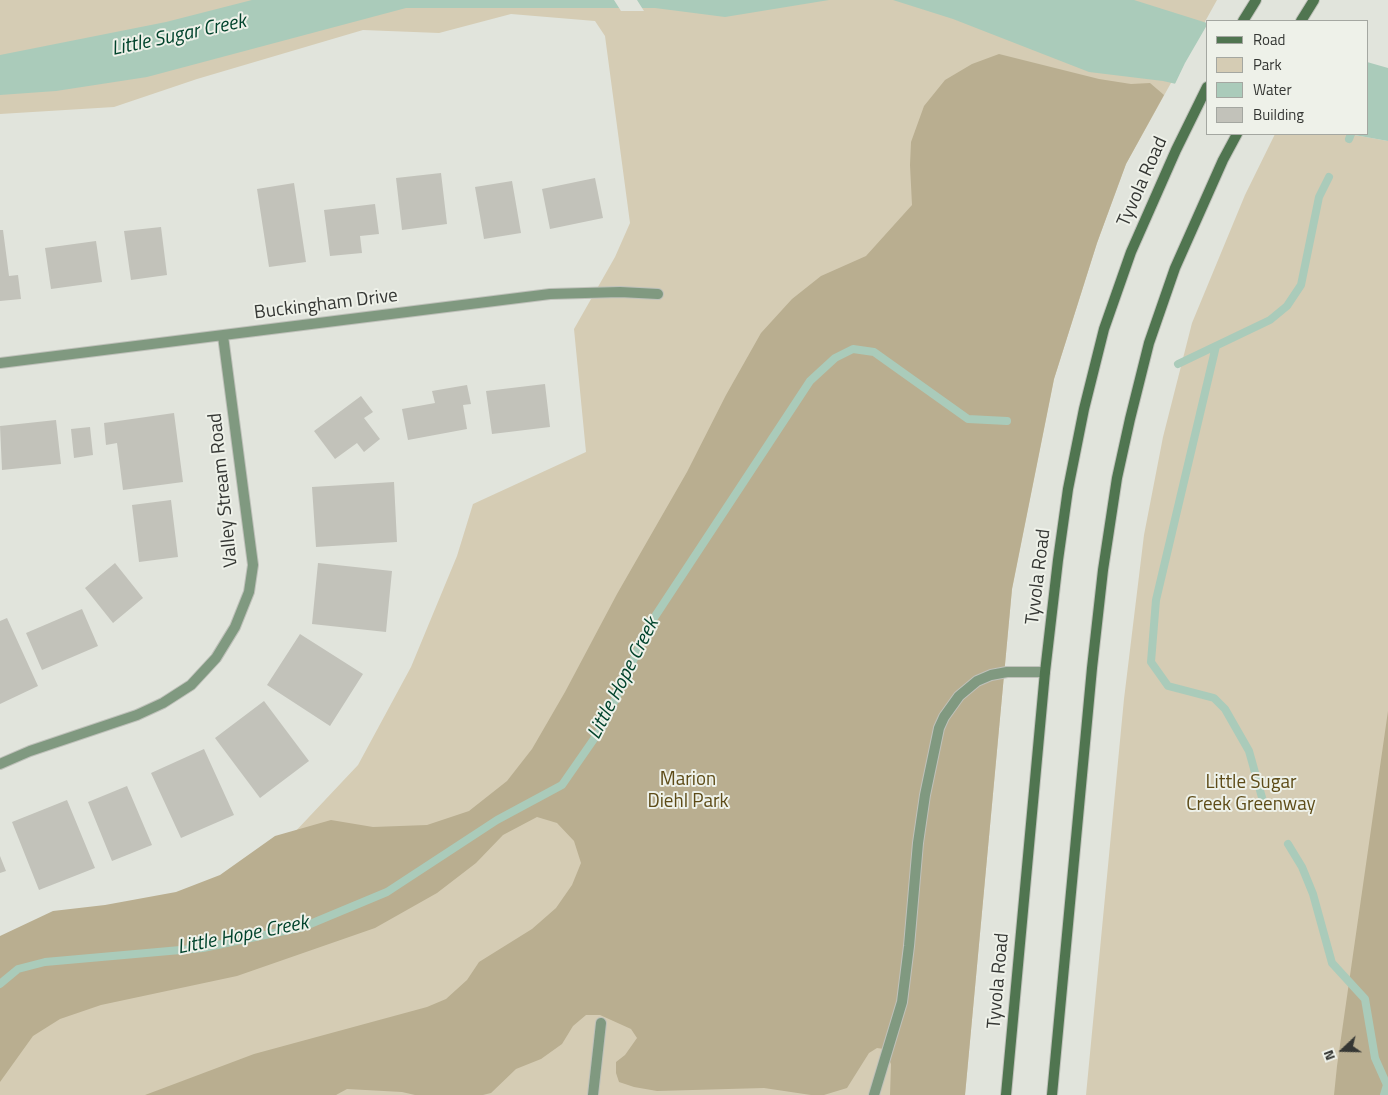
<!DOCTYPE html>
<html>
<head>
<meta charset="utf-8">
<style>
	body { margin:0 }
	#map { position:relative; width:1388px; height:1095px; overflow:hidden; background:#e1e4dc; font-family:"Titillium Web",sans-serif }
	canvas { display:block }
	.legend { position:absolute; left:1206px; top:20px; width:162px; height:115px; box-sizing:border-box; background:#eef1e9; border:1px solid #a4a7a1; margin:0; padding:6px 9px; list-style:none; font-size:15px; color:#353734 }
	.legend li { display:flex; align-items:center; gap:10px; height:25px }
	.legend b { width:25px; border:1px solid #a4a7a1 }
	.north { position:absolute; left:1318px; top:1025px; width:50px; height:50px; -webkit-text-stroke:4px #eef1e9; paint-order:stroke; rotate:249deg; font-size:14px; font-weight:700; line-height:20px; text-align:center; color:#353734 }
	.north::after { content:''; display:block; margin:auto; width:18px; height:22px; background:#353734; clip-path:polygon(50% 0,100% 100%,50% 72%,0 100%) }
</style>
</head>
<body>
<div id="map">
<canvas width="1388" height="1095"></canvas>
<ul class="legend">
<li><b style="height:6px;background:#507550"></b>Road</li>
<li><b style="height:14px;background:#d5ccb4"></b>Park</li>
<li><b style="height:14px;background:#aacbba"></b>Water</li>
<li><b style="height:14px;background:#c2c2ba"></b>Building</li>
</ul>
<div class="north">N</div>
</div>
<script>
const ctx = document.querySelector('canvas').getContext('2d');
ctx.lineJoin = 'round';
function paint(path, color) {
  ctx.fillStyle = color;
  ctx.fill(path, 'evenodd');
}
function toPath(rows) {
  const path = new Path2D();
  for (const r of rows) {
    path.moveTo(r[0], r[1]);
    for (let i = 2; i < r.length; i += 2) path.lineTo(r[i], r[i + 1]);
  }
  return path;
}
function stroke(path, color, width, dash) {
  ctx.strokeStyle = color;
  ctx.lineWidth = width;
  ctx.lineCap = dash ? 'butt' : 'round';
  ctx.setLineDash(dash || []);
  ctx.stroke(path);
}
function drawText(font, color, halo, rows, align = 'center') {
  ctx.font = font + ' "Titillium Web",sans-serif';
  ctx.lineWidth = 4;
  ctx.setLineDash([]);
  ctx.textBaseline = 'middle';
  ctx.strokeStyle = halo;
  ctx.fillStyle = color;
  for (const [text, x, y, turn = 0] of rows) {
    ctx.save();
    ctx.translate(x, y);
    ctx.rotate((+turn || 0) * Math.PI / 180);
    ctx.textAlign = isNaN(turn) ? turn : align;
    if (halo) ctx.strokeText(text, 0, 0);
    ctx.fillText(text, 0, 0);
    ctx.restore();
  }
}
const green = toPath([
	[0,0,1217,0,1126,164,1097,243,1054,379,1012,589,965,1095,0,1095,0,975,276,852,358,765,411,667,457,556,473,504,586,452,574,329,615,257,630,223,605,36,595,21,511,14,439,33,363,30,197,79,114,107,0,114],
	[1275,134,1349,134,1388,141,1388,798,1343,1095,1086,1095,1124,699,1144,535,1163,437,1192,323,1245,195]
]);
const forest = toPath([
	[999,54,1099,79,1131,84,1150,83,1164,95,1126,164,1097,243,1054,379,1012,589,965,1095,890,1095,891,1064,884,1049,877,1048,869,1053,847,1088,824,1095,811,1095,764,1088,657,1091,634,1087,619,1082,616,1073,616,1062,625,1055,637,1038,631,1029,600,1015,586,1015,573,1026,562,1044,541,1059,516,1069,491,1093,483,1095,415,1095,402,1092,347,1089,336,1095,145,1095,254,1054,427,1007,446,999,467,980,479,962,532,929,556,908,572,885,581,863,574,841,557,823,537,817,503,835,476,863,437,893,375,928,237,976,101,1005,60,1019,33,1036,0,1082,0,936,53,911,105,905,176,892,220,875,275,836,331,820,373,827,427,825,469,811,507,781,532,749,565,692,617,594,687,472,726,395,761,333,792,299,821,276,866,256,912,205,910,165,911,142,924,106,945,80,972,64],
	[1388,711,1388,1095,1334,1095,1337,1066]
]);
const water = toPath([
	[252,0,829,0,725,17,655,8,406,8,147,77,56,91,0,95,0,55,166,22],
	[893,0,1134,0,1207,23,1207,91,1163,81,1089,72,953,19],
	[1367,62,1388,68,1388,141,1349,134,1367,134]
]);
const pier = toPath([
	[614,0,637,0,644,11,621,11],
	[1207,25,1207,93,1174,86,1185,63]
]);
const stream = toPath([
	[1349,139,1351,134],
	[1216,346,1156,600,1151,662,1168,686,1214,698,1225,709,1249,751,1263,801],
	[1178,364,1270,320,1287,306,1301,285,1319,197,1329,177],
	[1288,844,1302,867,1313,894,1332,963,1365,999,1375,1058,1387,1085,1384,1095],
	[0,984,18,969,45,962,203,948,303,927,387,892,497,820,562,785,603,726,650,624,810,381,835,358,853,349,874,352,968,419,1007,421]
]);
const building = toPath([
	[441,173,447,224,402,230,396,178],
	[595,178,603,218,550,229,542,189],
	[512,181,521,233,484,239,475,187],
	[294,183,306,262,269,267,257,189],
	[375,204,379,234,360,236,362,253,330,256,324,210],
	[161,227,167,275,131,280,124,231],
	[0,230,3,230,9,276,18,275,21,299,0,301],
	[96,241,102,282,51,289,45,248],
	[545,384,550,427,492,434,486,391],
	[467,385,471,404,463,405,467,429,408,440,402,409,435,403,432,391],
	[361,396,373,412,364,418,380,439,364,452,357,443,335,459,314,431],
	[174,413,183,482,123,490,117,443,106,445,104,423],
	[56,420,61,464,2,470,0,426],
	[90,427,93,455,74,458,71,429],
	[394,482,397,542,316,547,312,487],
	[171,500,178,557,139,562,132,505],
	[115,563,143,598,113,623,85,588],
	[318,563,392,571,386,632,312,624],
	[82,609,98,646,42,670,26,633],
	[7,618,38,686,0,704,0,621],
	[300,634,363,674,330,726,267,685],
	[264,701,309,761,260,798,215,738],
	[204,749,234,815,181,838,151,773],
	[127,786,152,845,112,861,88,802],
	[67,800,95,868,39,890,12,822],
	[0,856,6,871,0,873]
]);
const lane = toPath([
	[593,1095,601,1023],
	[874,1095,902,1002,909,946,918,843,925,795,939,728,944,717,959,696,977,681,991,675,1007,672,1045,672]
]);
const street = toPath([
	[0,363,550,294,620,292,658,294],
	[0,764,30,751,137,715,163,703,191,685,216,658,235,627,249,592,253,565,223,336]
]);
const secondary = toPath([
	[1243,21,1256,0],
	[1301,21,1314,0],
	[1006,1095,1045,672,1058,560,1068,489,1084,409,1104,329,1131,252,1176,150,1207,87],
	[1052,1095,1092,668,1103,570,1117,478,1130,419,1149,343,1175,268,1223,160,1237,134]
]);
const streetNames = [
	["Tyvola Road",1143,182,-66],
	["Buckingham Drive",326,305,-7],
	["Valley Stream Road",224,490,-96],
	["Tyvola Road",1039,577,-83],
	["Tyvola Road",999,981,-85]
];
const parkNames = [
	["Marion",688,780],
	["Diehl Park",688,802],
	["Little Sugar",1251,783],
	["Creek Greenway",1251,805]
];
const waterNames = [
	["Little Sugar Creek",179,36,-12],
	["Little Hope Creek",624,679,-63],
	["Little Hope Creek",243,936,-11]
];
paint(green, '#d5ccb4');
paint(forest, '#b9ae90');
paint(water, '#aacbba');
paint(pier, '#e1e4dc');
stroke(stream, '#aacbba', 8);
paint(building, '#c2c2ba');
stroke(lane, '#bfc1ba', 12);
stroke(street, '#bfc1ba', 12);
stroke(secondary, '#bfc1ba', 12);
stroke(lane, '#809980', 10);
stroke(street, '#809980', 10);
stroke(secondary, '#507550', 10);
drawText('19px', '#353734', '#eef1e9', streetNames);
drawText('19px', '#5d4b17', '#eef1e9', parkNames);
drawText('italic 20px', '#00432c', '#eef1e9', waterNames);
</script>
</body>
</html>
